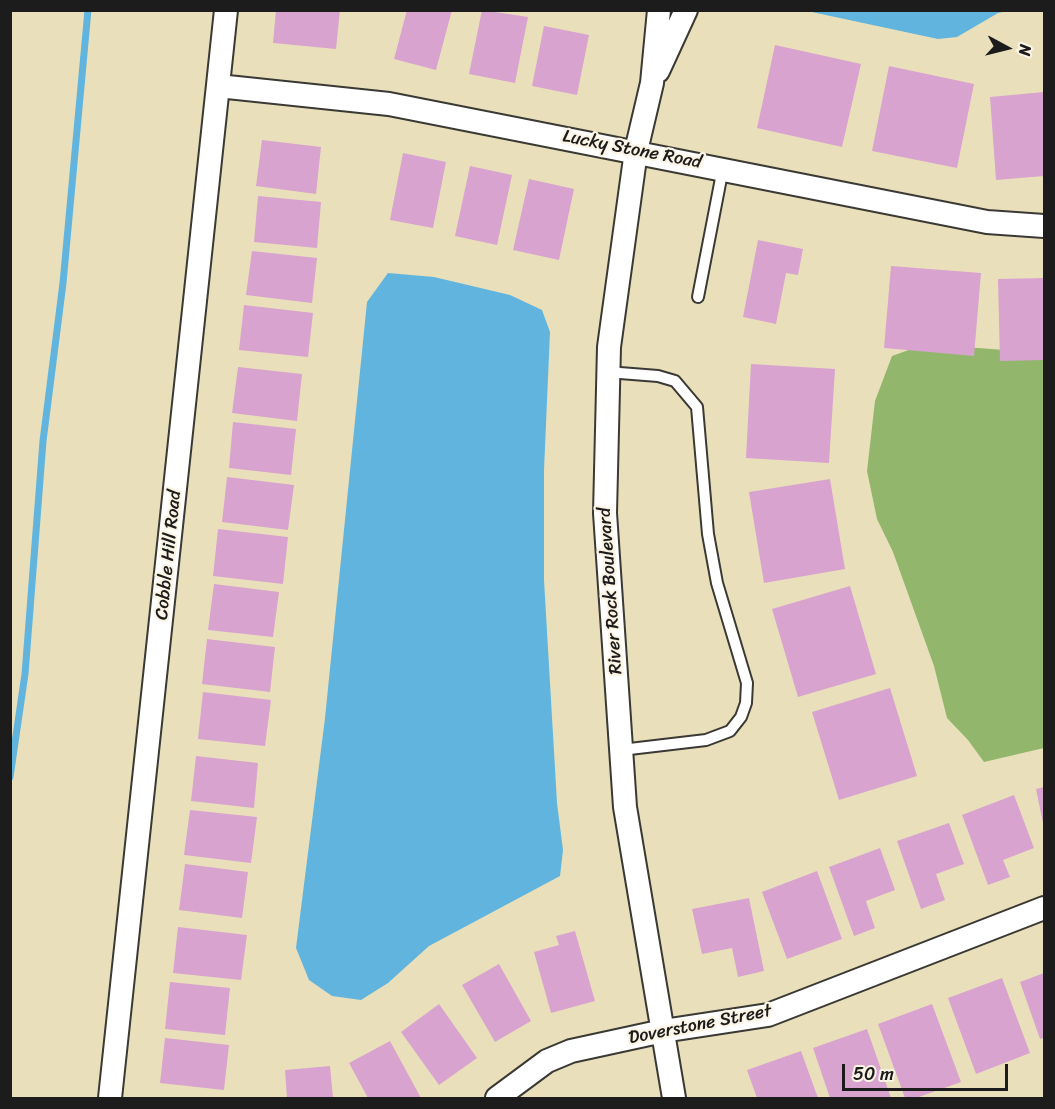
<!DOCTYPE html>
<html>
<head>
<meta charset="utf-8">
<style>
	body { margin:0 }
	#map { position:relative; width:1055px; height:1109px; overflow:hidden; background:#e9e0bb; font-family:Sriracha,sans-serif }
	canvas { display:block }
	.frame { position:absolute; inset:0; border:12px solid #1c1c1c; pointer-events:none }
	.north { position:absolute; left:977px; top:18px; width:60px; height:60px; -webkit-text-stroke:4px #fcf5e5; paint-order:stroke; rotate:97deg; font-size:16px; font-weight:700; line-height:24px; text-align:center; color:#1c1c1c }
	.north::after { content:''; display:block; margin:auto; width:21px; height:27px; background:#1c1c1c; clip-path:polygon(50% 0,100% 100%,50% 72%,0 100%) }
	.scale { position:absolute; left:842px; top:1064px; width:166px; height:27px; box-sizing:border-box; border:3px solid #1c1c1c; border-top:0; padding-left:8px; font-size:18px; line-height:21px; white-space:nowrap; color:#1c1c1c; -webkit-text-stroke:4px #fcf5e5; paint-order:stroke }
</style>
</head>
<body>
<div id="map">
<canvas width="1055" height="1109"></canvas>
<div class="frame"></div>
<div class="north">N</div>
<div class="scale">50 m</div>
</div>
<script>
const ctx = document.querySelector('canvas').getContext('2d');
ctx.lineJoin = 'round';
function paint(path, color) {
  ctx.fillStyle = color;
  ctx.fill(path, 'evenodd');
}
function toPath(rows) {
  const path = new Path2D();
  for (const r of rows) {
    path.moveTo(r[0], r[1]);
    for (let i = 2; i < r.length; i += 2) path.lineTo(r[i], r[i + 1]);
  }
  return path;
}
function stroke(path, color, width, dash) {
  ctx.strokeStyle = color;
  ctx.lineWidth = width;
  ctx.lineCap = dash ? 'butt' : 'round';
  ctx.setLineDash(dash || []);
  ctx.stroke(path);
}
function drawText(font, color, halo, rows, align = 'center') {
  ctx.font = font + ' Sriracha,sans-serif';
  ctx.lineWidth = 4.5;
  ctx.setLineDash([]);
  ctx.textBaseline = 'middle';
  ctx.strokeStyle = halo;
  ctx.fillStyle = color;
  for (const [text, x, y, turn = 0] of rows) {
    ctx.save();
    ctx.translate(x, y);
    ctx.rotate((+turn || 0) * Math.PI / 180);
    ctx.textAlign = isNaN(turn) ? turn : align;
    if (halo) ctx.strokeText(text, 0, 0);
    ctx.fillText(text, 0, 0);
    ctx.restore();
  }
}
const forest = toPath([
	[925,344,1018,351,1044,359,1044,748,984,762,968,740,947,718,934,666,893,552,877,519,867,471,875,401,892,356]
]);
const water = toPath([
	[807,11,1008,11,998,13,957,37,938,39],
	[388,273,434,277,510,295,542,310,550,332,544,470,544,580,557,803,563,850,560,876,429,946,388,983,361,1000,332,996,309,980,296,948,325,718,367,302]
]);
const stream = toPath([
	[10,777,25,674,43,441,63,283,88,10]
]);
const building = toPath([
	[276,10,340,10,336,49,273,43],
	[407,10,452,10,436,70,394,59],
	[482,10,528,17,515,83,469,74],
	[544,26,589,35,577,95,532,86],
	[775,45,861,64,842,147,757,128],
	[889,66,974,84,957,168,872,151],
	[1044,92,1044,176,996,180,990,97],
	[262,140,321,147,316,194,256,186],
	[403,153,446,162,433,228,390,220],
	[470,166,512,175,497,245,455,236],
	[529,179,574,189,559,260,513,250],
	[258,196,321,202,317,248,254,242],
	[758,240,803,249,798,275,786,273,776,324,743,317],
	[252,251,317,258,312,303,246,295],
	[891,266,981,273,974,356,884,348],
	[1044,278,1044,360,1000,361,998,279],
	[244,305,313,313,308,357,239,350],
	[751,364,835,369,829,463,746,458],
	[238,367,302,374,297,421,232,413],
	[233,422,296,429,291,475,229,468],
	[227,477,294,485,288,530,222,522],
	[830,479,845,569,764,583,749,492],
	[218,529,288,537,283,584,213,576],
	[214,584,279,592,273,637,208,630],
	[850,586,876,674,798,697,772,609],
	[207,639,275,647,270,692,202,684],
	[890,688,917,776,839,800,812,712],
	[203,692,271,700,265,746,198,739],
	[196,756,258,763,254,808,191,801],
	[1044,787,1044,823,1043,823,1036,789],
	[1014,795,1034,848,1003,860,1010,877,988,885,962,815],
	[190,810,257,817,251,863,184,855],
	[949,823,964,864,936,874,945,900,921,909,897,841],
	[880,848,895,890,866,901,875,928,854,936,829,867],
	[185,864,248,872,242,918,179,910],
	[817,871,842,939,787,959,762,892],
	[749,898,764,971,738,977,732,948,702,954,692,909],
	[178,927,247,935,241,980,173,973],
	[575,931,595,1001,551,1013,534,952,559,945,556,936],
	[499,964,531,1021,495,1042,462,985],
	[1044,973,1044,1038,1040,1039,1020,982],
	[1002,978,1030,1053,976,1074,948,998],
	[170,982,230,988,225,1035,165,1029],
	[439,1004,477,1058,439,1085,401,1032],
	[932,1004,961,1082,916,1098,905,1098,878,1024],
	[867,1029,891,1098,830,1098,813,1048],
	[165,1038,229,1045,224,1090,160,1083],
	[390,1041,421,1098,368,1098,349,1063],
	[801,1051,818,1098,757,1098,747,1070],
	[330,1066,333,1098,287,1098,285,1070]
]);
const lane = toPath([
	[698,297,723,168],
	[607,372,658,376,675,381,697,407,708,534,717,583,747,683,746,703,741,717,730,731,706,740,621,750]
]);
const street = toPath([
	[659,10,652,83,636,151,609,347,605,513,625,807,674,1098],
	[658,71,686,10],
	[218,86,389,104,987,222,1044,226],
	[110,1098,226,10],
	[497,1098,547,1061,571,1051,663,1031,768,1015,1044,908]
]);
const streetNames = [
	["Lucky Stone Road",632,150,11],
	["Cobble Hill Road",169,555,-84],
	["River Rock Boulevard",611,591,-94],
	["Doverstone Street",700,1025,-11]
];
paint(forest, '#91b66c');
paint(water, '#61b4dd');
stroke(stream, '#61b4dd', 7);
paint(building, '#d8a3ce');
stroke(lane, '#3b3934', 14);
stroke(street, '#3b3934', 26);
stroke(lane, '#fff', 10);
stroke(street, '#fff', 22);
drawText('18px', '#1c1c1c', '#fcf5e5', streetNames);
</script>
</body>
</html>
